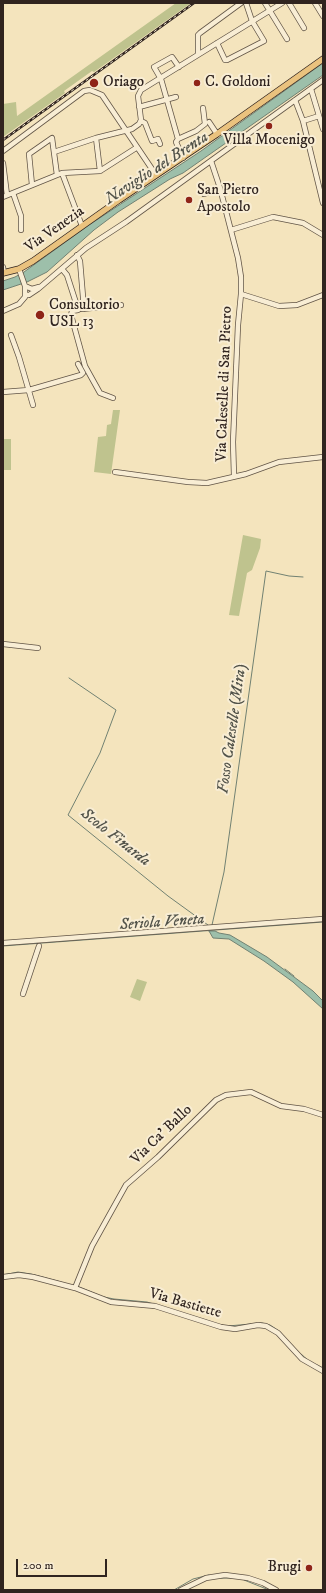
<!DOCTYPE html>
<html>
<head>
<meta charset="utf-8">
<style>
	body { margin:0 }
	#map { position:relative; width:326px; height:1593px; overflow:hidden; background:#f4e4bd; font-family:"IM FELL DW Pica",serif }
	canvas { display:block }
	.frame { position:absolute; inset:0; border:4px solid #30241f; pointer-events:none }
	.scale { position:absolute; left:16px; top:1559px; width:91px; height:18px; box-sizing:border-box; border:2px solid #30241f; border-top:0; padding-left:5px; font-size:12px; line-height:14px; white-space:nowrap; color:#30241f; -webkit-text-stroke:3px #f8edd4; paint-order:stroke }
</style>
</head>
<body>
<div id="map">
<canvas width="326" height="1593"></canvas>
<div class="frame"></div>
<div class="scale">200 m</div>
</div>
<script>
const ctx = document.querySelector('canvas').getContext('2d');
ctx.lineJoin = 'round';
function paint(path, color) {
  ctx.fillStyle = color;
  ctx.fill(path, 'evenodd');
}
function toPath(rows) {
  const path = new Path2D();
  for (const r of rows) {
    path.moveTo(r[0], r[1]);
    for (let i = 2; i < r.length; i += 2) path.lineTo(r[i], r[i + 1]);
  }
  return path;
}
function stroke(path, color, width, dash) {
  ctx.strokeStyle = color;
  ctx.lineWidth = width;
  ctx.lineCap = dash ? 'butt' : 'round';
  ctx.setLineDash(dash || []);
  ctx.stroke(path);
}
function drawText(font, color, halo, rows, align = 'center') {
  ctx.font = font + ' "IM FELL DW Pica",serif';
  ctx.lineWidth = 4;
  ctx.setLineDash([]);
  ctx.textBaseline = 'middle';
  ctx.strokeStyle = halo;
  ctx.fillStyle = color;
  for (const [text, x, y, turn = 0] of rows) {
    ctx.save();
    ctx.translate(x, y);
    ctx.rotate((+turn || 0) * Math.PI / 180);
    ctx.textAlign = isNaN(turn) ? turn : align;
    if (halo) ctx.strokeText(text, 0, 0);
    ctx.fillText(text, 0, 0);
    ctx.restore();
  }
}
const green = toPath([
	[176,3,191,3,94,72,92,71,64,91,65,93,3,137,3,104,16,102,17,116],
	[113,410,120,410,111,474,94,472,98,437,106,436,107,425,111,424],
	[3,439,11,439,11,470,3,470],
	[243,535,261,539,260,548,252,570,247,573,239,616,229,615],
	[137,979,147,982,140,1001,130,997]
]);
const water = toPath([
	[323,63,323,75,183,173,170,179,118,212,94,230,47,272,27,282,3,290,3,281,15,277,24,272,89,225,201,151,323,63],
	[209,931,215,931,219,933,230,935,267,957,313,991,323,1001,323,1009,293,982,264,961,229,939,213,938,209,931]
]);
const stream = toPath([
	[69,678,116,710,100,753,68,815,168,896,208,925],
	[212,925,224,872,266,571,289,576,303,577],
	[3,946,323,922],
	[285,969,294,976],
	[3,1275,18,1272,31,1274,61,1282],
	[79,1287,101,1296],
	[104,1297,114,1299,147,1302,209,1321],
	[228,1326,262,1323,270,1325,279,1331],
	[301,1354,309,1361],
	[317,1365,323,1368],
	[221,1578,233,1578],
	[244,1580,269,1590],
	[174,1590,193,1579,209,1575]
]);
const minor = toPath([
	[265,3,287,39],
	[289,3,304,28],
	[315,3,323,16],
	[217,43,225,60,227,60,264,41,252,21,246,3],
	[198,54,198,35,200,33,241,3],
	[179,67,172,57,154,67,161,79,178,139,176,142,183,158],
	[311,89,323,129],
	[295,100,303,121,323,203],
	[139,107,176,97],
	[141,121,145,123,152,141,158,139,160,144],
	[303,121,319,116],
	[209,122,217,134],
	[96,138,100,171],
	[178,139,196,131,205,124,203,108],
	[3,151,84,91,90,90,102,95,156,175],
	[54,152,96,138,132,129,139,124,141,120,138,96,141,90,282,3],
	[211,161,220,188,238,258,241,277,241,294,238,325,233,442,234,476],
	[3,163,7,195],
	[62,173,82,226],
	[32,185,29,154,52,138,57,175],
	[13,193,21,216,21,230],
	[204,194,220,189],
	[3,197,62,173,100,171,136,148],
	[231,230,273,217,303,223,323,235],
	[77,255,80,261,84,309],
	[3,267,4,273],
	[62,269,67,275,77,306,78,310,72,311,71,315,85,366,100,393,113,398],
	[25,286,32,289,39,287],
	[241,294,279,306,297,305,323,295],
	[26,295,29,295,38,289,86,248,126,222,323,80],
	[82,309,121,305],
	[3,311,19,304,25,297,25,286,19,269],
	[11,335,19,357,33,405],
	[3,392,29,390,81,375,83,373,78,364],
	[115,472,188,482,207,483,246,474,279,462,323,457],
	[3,644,38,648],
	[3,943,323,919],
	[23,994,39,946],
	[3,1277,19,1275,33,1277,75,1288,111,1302,155,1306,221,1327,235,1329,258,1325,266,1326,278,1333,302,1359,323,1371],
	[75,1288,92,1246,126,1185,158,1157,216,1100,226,1095,251,1092,281,1106,304,1109,323,1115],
	[181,1590,206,1578,225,1575,248,1578,263,1583,276,1590]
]);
const major = toPath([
	[3,273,19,269,33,261,119,200,217,134,323,59]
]);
const rail = toPath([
	[3,140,194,3]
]);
const markers = [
	[94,83,5,"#8f2418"],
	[197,83,4,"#8f2418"],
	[269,126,4,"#8f2418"],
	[189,200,4,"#8f2418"],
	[40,315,5,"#8f2418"],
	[309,1568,4,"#8f2418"]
];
const poiNames = [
	["Oriago",103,83],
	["C. Goldoni",205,83],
	["Villa Mocenigo",269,141,"center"],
	["San Pietro",197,191],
	["Apostolo",197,208],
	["Consultorio",49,306],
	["USL 13",49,323],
	["Brugi",301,1568,"right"]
];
const streetNames = [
	["Via Venezia",55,230,-35],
	["Via Caleselle di San Pietro",225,384,-88],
	["Via Ca' Ballo",162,1135,-44],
	["Via Bastiette",185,1304,16]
];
const waterNames = [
	["Naviglio del Brenta",157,169,-33],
	["Fosso Caleselle (Mira)",233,729,-82],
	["Scolo Finarda",115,838,38],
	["Seriola Veneta",162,923,-4]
];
paint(green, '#bfc38e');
paint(water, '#9dbfaa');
stroke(water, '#718172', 1);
stroke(stream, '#718172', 1);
stroke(minor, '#615446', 6);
stroke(major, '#30241f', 7);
stroke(minor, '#f8edd4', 4.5);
stroke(major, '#eac27e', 5.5);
stroke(rail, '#30241f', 2.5);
stroke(rail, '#f8edd4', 1, [3]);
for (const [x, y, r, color] of markers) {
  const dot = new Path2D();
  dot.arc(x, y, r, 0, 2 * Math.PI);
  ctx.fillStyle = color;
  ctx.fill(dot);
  stroke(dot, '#f8edd4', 1.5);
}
drawText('15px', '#30241f', '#f8edd4', poiNames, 'left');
drawText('15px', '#30241f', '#f8edd4', streetNames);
drawText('italic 16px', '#515249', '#f8edd4', waterNames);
</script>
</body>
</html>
